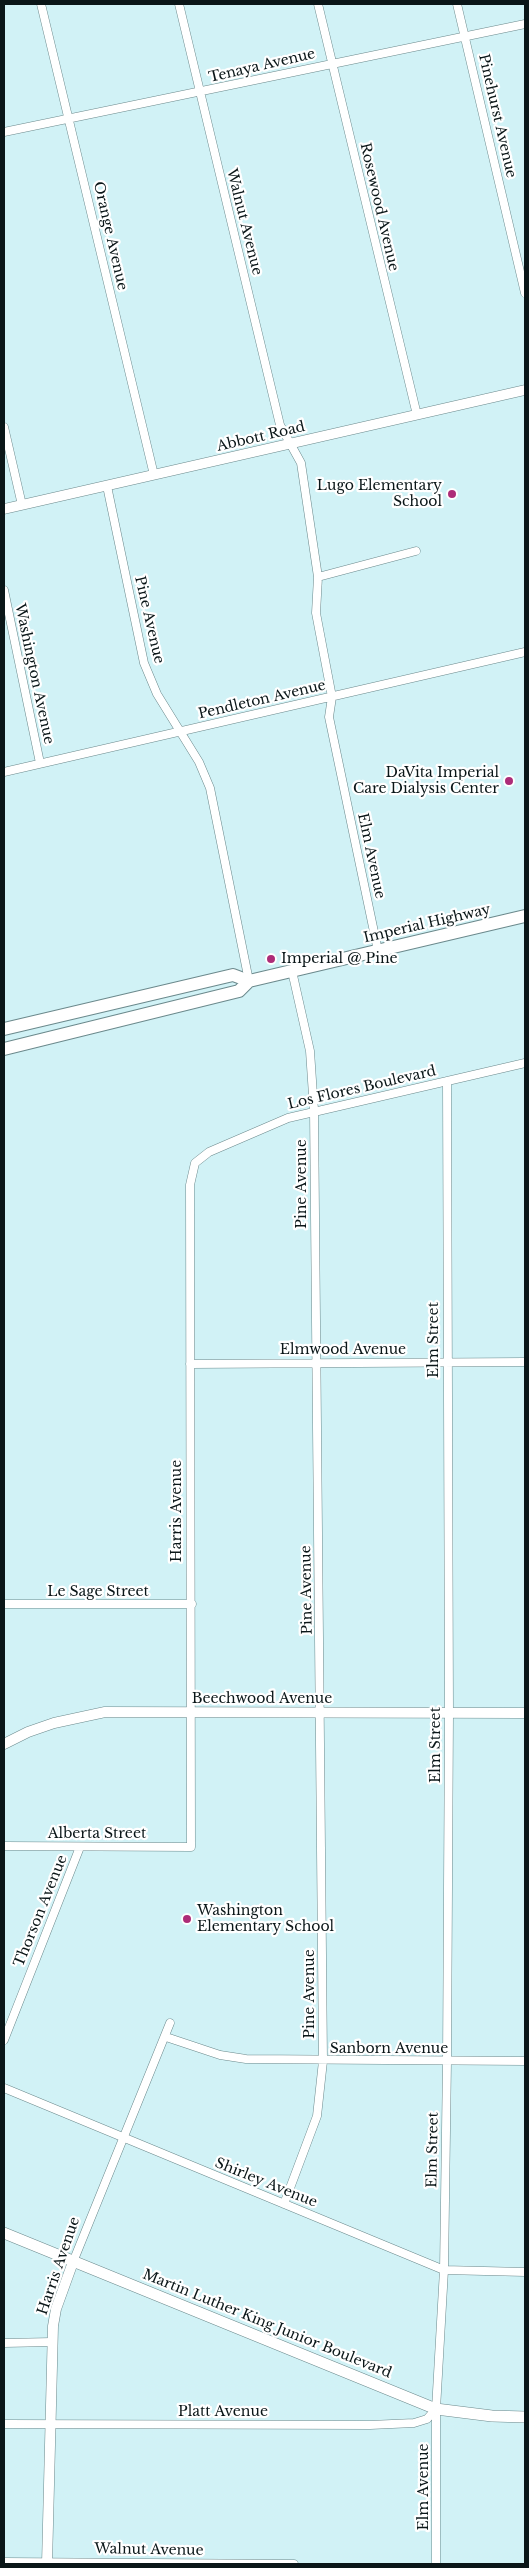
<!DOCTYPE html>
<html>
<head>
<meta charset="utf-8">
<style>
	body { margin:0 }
	#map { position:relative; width:529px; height:2568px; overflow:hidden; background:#d1f2f6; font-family:"Libre Baskerville",serif }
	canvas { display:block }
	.frame { position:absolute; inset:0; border:5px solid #0a1618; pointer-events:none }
</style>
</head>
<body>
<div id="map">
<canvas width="529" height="2568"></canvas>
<div class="frame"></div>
</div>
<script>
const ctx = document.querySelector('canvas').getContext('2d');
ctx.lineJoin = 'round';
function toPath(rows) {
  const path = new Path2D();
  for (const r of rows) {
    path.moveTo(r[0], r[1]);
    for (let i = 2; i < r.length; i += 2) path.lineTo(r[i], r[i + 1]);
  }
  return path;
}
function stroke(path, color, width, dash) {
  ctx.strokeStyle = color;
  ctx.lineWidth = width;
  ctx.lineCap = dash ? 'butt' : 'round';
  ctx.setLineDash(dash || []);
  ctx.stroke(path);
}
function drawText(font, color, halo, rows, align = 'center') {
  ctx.font = font + ' "Libre Baskerville",serif';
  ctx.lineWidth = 4.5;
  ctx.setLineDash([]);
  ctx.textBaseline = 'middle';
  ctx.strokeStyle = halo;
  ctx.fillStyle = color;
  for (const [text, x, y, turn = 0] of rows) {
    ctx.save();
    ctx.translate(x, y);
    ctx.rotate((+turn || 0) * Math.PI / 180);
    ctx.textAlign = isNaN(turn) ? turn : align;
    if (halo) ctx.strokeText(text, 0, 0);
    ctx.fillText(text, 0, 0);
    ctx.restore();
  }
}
const minor = toPath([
	[41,4,154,475],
	[179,4,280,425,301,463,318,577,316,613,332,697,329,717,378,951],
	[318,4,417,415],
	[457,4,525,293],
	[4,132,525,24],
	[4,427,22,505],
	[107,486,144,663,157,694,199,762,210,788,249,981],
	[318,577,416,551],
	[4,590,40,763],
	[4,772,525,652],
	[190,1364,525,1362],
	[4,1604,192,1604],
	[4,1846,191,1847,190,1185,195,1163,209,1152,288,1118,525,1063],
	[166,2037,220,2055,246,2059,525,2061],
	[4,2040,80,1847],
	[4,2088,444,2270,525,2272],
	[284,2204,317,2116,323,2061,314,1110,310,1051,292,971],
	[73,2262,170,2023],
	[4,2343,52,2342],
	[4,2424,370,2425,414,2423,427,2419,436,2409],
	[4,2562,294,2564],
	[436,2564,436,2409,444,2270,447,2061,449,1713,447,1081]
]);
const tertiary = toPath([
	[4,509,525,390],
	[4,1744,28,1732,54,1723,105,1712,525,1713],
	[47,2564,53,2326,56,2309,73,2262]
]);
const secondary = toPath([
	[4,2233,436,2409,492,2416,525,2417]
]);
const primary = toPath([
	[4,1029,233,975,249,981,525,916],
	[4,1049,239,991,249,981]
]);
const markers = [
	[452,494,5,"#ad2c78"],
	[509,781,5,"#ad2c78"],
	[271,959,5,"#ad2c78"],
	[187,1919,5,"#ad2c78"]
];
const streetNames = [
	["Tenaya Avenue",262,66,-13],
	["Pinehurst Avenue",497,116,77],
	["Rosewood Avenue",379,207,77],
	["Walnut Avenue",244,222,76],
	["Orange Avenue",110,236,77],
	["Abbott Road",261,437,-13],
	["Pine Avenue",149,620,77],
	["Washington Avenue",34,674,78],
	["Pendleton Avenue",262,700,-13],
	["Elm Avenue",371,856,78],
	["Imperial Highway",427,924,-13],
	["Los Flores Boulevard",362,1088,-13],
	["Pine Avenue",302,1184,-90],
	["Elm Street",434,1340,-90],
	["Elmwood Avenue",343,1350],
	["Harris Avenue",177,1511,-90],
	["Pine Avenue",307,1590,-91],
	["Le Sage Street",98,1592],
	["Beechwood Avenue",262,1699],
	["Elm Street",436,1745,-90],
	["Alberta Street",97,1834],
	["Thorson Avenue",41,1911,-68],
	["Pine Avenue",310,1994,-90],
	["Sanborn Avenue",389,2049],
	["Elm Street",433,2150,-89],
	["Shirley Avenue",266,2183,22],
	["Harris Avenue",59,2266,-71],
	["Martin Luther King Junior Boulevard",267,2324,22],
	["Platt Avenue",223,2412],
	["Elm Avenue",424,2487,-90],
	["Walnut Avenue",149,2550,1]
];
const poiNames = [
	["Lugo Elementary",442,486],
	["School",442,502],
	["DaVita Imperial",499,773],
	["Care Dialysis Center",499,789],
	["Imperial @ Pine",281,959,"left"],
	["Washington",197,1911,"left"],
	["Elementary School",197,1927,"left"]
];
stroke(minor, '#6b898c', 9);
stroke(tertiary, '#6b898c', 11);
stroke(secondary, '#6b898c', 12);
stroke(primary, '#6b898c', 14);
stroke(minor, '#fff', 8);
stroke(tertiary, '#fff', 10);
stroke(secondary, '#fff', 11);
stroke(primary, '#fff', 12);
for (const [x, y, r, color] of markers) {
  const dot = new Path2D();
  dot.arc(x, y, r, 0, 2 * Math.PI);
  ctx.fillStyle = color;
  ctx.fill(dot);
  stroke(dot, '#fff', 2);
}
drawText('14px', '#0a1618', '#fff', streetNames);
drawText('14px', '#0a1618', '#fff', poiNames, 'right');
</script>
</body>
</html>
